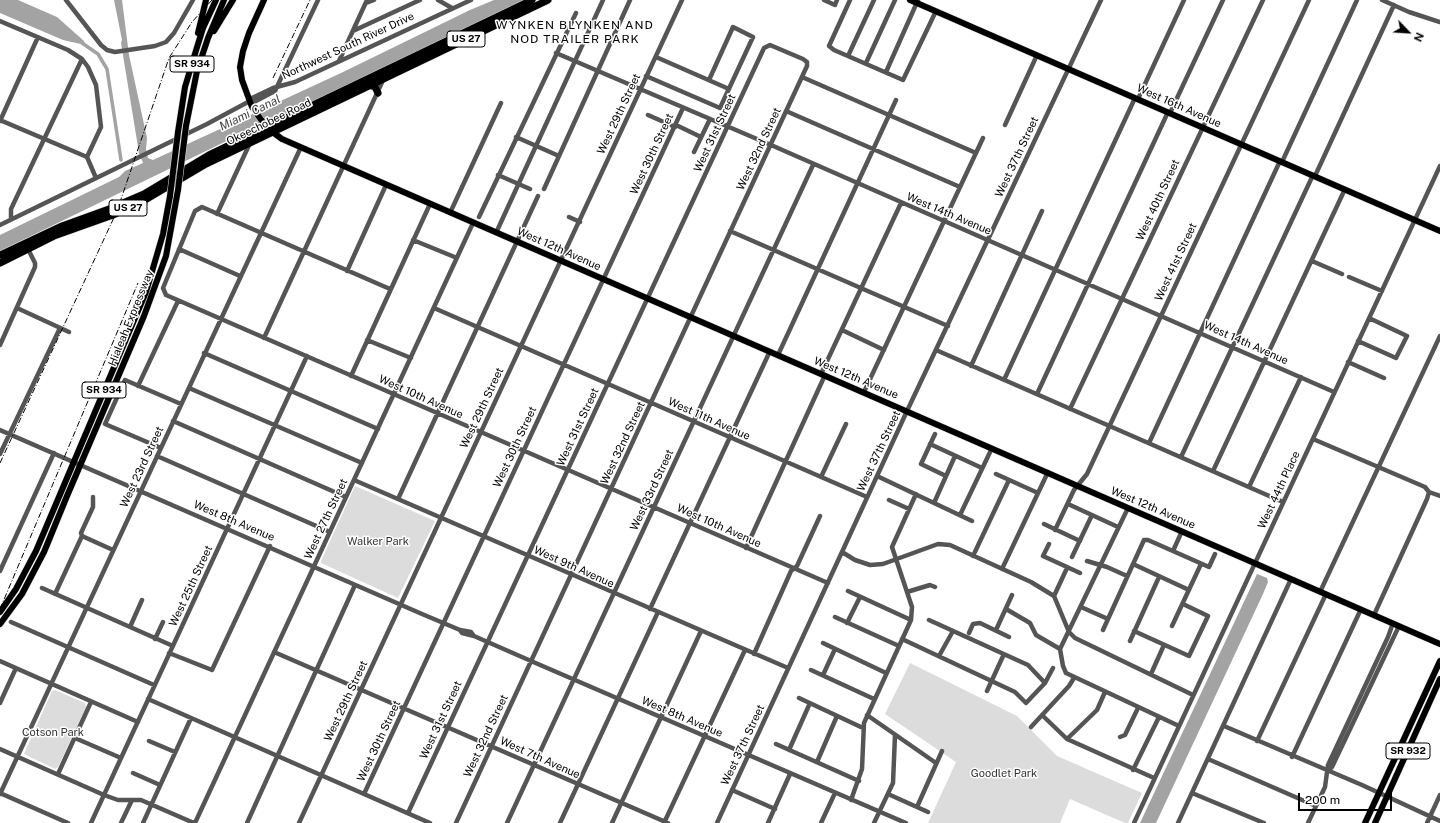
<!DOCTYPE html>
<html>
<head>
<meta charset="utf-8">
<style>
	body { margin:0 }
	#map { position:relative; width:1440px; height:823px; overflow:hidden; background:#fff; font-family:"Public Sans",sans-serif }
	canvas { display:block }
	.north { position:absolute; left:1388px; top:12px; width:40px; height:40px; -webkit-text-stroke:3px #fff; paint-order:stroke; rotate:115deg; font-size:11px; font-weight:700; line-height:16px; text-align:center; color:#000 }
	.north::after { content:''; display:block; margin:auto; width:14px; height:18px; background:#000; clip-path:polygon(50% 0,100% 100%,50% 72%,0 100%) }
	.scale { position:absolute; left:1298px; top:793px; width:94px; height:18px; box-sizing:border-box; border:2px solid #000; border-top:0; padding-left:5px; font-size:12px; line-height:14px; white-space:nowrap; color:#000; -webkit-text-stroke:3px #fff; paint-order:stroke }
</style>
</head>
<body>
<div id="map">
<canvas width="1440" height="823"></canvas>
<div class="north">N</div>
<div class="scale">200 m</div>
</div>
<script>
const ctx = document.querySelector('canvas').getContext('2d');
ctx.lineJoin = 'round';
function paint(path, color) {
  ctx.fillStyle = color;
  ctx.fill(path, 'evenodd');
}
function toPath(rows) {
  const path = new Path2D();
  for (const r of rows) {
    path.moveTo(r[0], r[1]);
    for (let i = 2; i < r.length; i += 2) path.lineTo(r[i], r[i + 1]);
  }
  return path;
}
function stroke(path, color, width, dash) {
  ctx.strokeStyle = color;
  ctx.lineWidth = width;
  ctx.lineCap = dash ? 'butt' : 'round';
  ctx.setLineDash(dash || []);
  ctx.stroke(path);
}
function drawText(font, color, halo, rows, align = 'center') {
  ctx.font = font + ' "Public Sans",sans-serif';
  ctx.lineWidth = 3;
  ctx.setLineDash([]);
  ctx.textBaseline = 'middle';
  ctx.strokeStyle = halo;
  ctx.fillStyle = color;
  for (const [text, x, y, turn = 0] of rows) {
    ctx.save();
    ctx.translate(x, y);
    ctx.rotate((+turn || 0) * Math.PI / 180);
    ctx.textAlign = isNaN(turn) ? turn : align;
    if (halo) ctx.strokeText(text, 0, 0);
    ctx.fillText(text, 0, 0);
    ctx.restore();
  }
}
const green = toPath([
	[355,486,435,521,398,598,321,563,321,561],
	[910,663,1017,716,1057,756,1142,793,1128,823,1125,823,1070,799,1060,823,928,823,956,762,885,714],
	[55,690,85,703,86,707,58,767,55,769,24,754,52,691]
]);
const water = toPath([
	[0,0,18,0,57,17,84,41,85,45,63,40,0,13],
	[114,0,122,0,129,55,147,138,146,149,148,158,153,160,341,73,470,10,494,0,526,0,289,113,274,118,0,251,0,235,119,177,125,171,143,163,139,153,121,43,122,40],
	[1257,574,1267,578,1268,582,1263,594,1156,823,1140,823]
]);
const canal = toPath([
	[82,43,98,54,107,69,121,160]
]);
const minor = toPath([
	[66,0,101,45,107,50,115,52,155,46,166,42,174,33,193,0],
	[438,0,452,8],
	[824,0,835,5,837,0],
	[850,0,829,46,834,50,903,80,936,11],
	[1382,0,1409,12,1440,22],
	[366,3,374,0],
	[0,21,68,50,82,59,88,67,96,85,101,127,87,157,96,178],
	[353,31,420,0],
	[556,53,771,145,1334,392],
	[848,56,874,0],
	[656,57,729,89],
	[339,61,367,0],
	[866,63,895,0],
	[886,72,918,0],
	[646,76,720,108,753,37,733,27,709,80],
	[802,77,976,153],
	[1138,99,1184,0],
	[248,102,254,102,275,91,318,0],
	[786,111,960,187],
	[1170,113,1223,0],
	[648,115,675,127],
	[0,120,87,157],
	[0,121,38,37],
	[676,125,701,137],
	[1005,125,1037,55],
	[516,137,559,156],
	[694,152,710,119],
	[1282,162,1357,0],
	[498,175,530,189],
	[1315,176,1394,5],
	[544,189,630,0],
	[450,213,501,103],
	[217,214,250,143],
	[479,217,576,13],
	[569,217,580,222],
	[11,219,11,209,82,59],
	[0,225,207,124,248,102,252,98,273,88,295,82,471,0],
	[730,231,948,326],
	[496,233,603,0],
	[413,240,457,258],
	[179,249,240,276],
	[1312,261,1342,274],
	[347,271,386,185],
	[1349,277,1382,291],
	[390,289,202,207,195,211,163,288,166,295,828,583],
	[17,308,69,332],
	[434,308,867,497],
	[842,330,884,350],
	[264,338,384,78],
	[367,340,411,358],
	[1358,341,1396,358,1407,336,1369,318],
	[0,345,35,267,35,263,27,247],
	[936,350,1283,502],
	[204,353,378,429],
	[778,355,896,100],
	[1348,362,1384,378],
	[971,366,1042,211],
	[821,374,901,203],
	[351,376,430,204],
	[1004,380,1135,98],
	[138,386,178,301],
	[189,388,362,463],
	[864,392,983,138],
	[1037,394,1168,112],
	[1070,409,1263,0],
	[173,421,346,497],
	[0,430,422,614,460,630,471,632,474,636,531,661,906,823],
	[935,434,921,464,946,476],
	[1313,439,1425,487,1429,492,1440,496],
	[1149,443,1280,161],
	[930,444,982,468],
	[161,448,105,424,125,380,181,404],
	[0,454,60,328],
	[157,456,330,532],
	[1181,457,1313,175],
	[1213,471,1345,189],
	[996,474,1038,493],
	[877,476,972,521],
	[821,477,846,424],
	[354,480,788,668],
	[1249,487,1301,377],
	[398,499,538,196],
	[889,500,909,509],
	[934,503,955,456],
	[1068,504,1118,527],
	[960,515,992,448],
	[1044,524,1080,541],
	[1055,530,1074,490,1087,474,1309,0],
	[82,536,113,550],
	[1049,544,1043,556,1080,573],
	[746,548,825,375],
	[1173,551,1182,531],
	[842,552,855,560,870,565,883,564,938,544,950,545,1031,582,1054,596,1069,632,1075,638,1193,695],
	[973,556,1009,480],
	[1072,557,1092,515],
	[1087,561,1107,567,1127,576],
	[1133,564,1189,590],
	[1002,569,1048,472],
	[0,571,54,453],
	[42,588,173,646],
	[848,591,911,620],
	[907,592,930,585,935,587],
	[1320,592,1440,336],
	[55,594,82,536,81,533,93,507,93,497],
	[1054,596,1067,568],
	[1081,607,1108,619],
	[650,609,770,351],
	[1006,609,1030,623,1036,635,1060,649,1063,666,1066,673,1179,726],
	[1374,615,1427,499,1429,492],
	[835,617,899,646],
	[929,620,1028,665,1045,683],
	[11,622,154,685],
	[847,623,860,597],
	[1172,626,1201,564],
	[130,627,142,600],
	[460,630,462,633,474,636],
	[996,630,1012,595],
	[1103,630,1144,540,1148,540,1209,567,1215,554],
	[1134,631,1189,656,1208,616,1183,604],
	[969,633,973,624,980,623,1009,637],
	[155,639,163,622],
	[902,639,1015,692,1026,703,1045,683,1053,668],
	[1130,641,1159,577],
	[823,643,886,673],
	[1060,649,1128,508],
	[274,652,668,823],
	[169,653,212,670,270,546],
	[754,654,791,571,797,566,820,516],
	[939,656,953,631],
	[0,661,138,722],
	[811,670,874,699],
	[1151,674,1164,645],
	[823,675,835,649],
	[987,691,1004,654],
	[799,698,863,728],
	[148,699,430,823],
	[0,703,16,668],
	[867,715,936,763],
	[1042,715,1067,739,1154,778],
	[1224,726,1362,785,1440,821],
	[1031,727,1069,686,1074,678],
	[1120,737,1125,735,1138,708],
	[75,738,121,758],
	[1067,739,1097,710,1105,692],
	[149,741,175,752],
	[1257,741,1326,594],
	[776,744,859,781],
	[0,749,104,795,118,800,141,800,194,823],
	[789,750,810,703],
	[1292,757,1361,609],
	[1208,759,1316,806],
	[817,762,837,716],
	[1133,770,1159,717],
	[1328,771,1332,767,1399,626],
	[133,773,160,785],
	[58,774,91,702],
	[732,790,775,809],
	[0,793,68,823],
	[1192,793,1264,823],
	[0,794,301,147],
	[364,794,683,108],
	[888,794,928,812],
	[851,800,862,769,864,723,911,620,912,607,892,547,916,494],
	[917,807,942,751],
	[408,813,764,48,770,45,803,59,807,62,807,66,456,823],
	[91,823,307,356],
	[121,823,132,800],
	[143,823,191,718],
	[195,823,473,223],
	[247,823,355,585],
	[299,823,682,0],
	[507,823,813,165],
	[560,823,658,612],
	[612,823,701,631],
	[664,823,745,650],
	[717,823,907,411,1101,0],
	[768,823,790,774],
	[821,823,835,793],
	[874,823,893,783,895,735],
	[1134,823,1440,166],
	[1178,823,1291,579],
	[1308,823,1325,787,1328,765,1388,637,1393,623],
	[1427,823,1440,795]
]);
const major = toPath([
	[264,0,249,33,243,51,240,67,242,80,252,107,267,128,282,139,1440,644],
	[910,0,1440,231],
	[214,31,233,0],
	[198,33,206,0],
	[186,126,197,71,208,38,224,0],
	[178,132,185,87,194,57,203,28,216,0],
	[0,612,16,589,36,551,146,292,163,234,170,196],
	[0,624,22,594,44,552,67,496,144,316,166,256,178,190],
	[1365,823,1440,661],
	[1375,823,1440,679]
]);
const highway = toPath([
	[369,85,375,87,378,93],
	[0,255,62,226,109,209,144,194,209,155,532,0],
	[0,263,54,236,113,215,145,200,206,164,548,0]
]);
const rail = toPath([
	[273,78,310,0],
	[0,463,117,211,169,58,192,22,212,0],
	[0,609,138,283]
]);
const majorBridge = toPath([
	[178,190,186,126],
	[170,196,178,132]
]);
const shields = [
	[466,39,38],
	[192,64,44],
	[128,208,38],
	[104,390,44],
	[1408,751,44]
];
const shieldNames = [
	["US 27",466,39],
	["SR 934",192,64],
	["US 27",128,208],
	["SR 934",104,390],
	["SR 932",1408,751]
];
const streetNames = [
	["Northwest South River Drive",348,46,-25],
	["West 16th Avenue",1179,106,24],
	["West 29th Street",619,114,-65],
	["Okeechobee Road",269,122,-26],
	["West 31st Street",715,133,-65],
	["West 32nd Street",759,149,-65],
	["West 30th Street",652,154,-65],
	["West 37th Street",1017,157,-65],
	["West 40th Street",1158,200,-65],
	["West 14th Avenue",949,214,23],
	["West 12th Avenue",559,249,24],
	["West 41st Street",1176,262,-65],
	["Hialeah Expressway",131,318,-68],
	["West 14th Avenue",1246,343,24],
	["West 12th Avenue",856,378,23],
	["West 10th Avenue",421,397,24],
	["West 29th Street",482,408,-65],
	["West 11th Avenue",709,419,24],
	["West 31st Street",578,427,-65],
	["West 32nd Street",623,443,-65],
	["West 30th Street",515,447,-65],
	["West 37th Street",879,451,-65],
	["West 23rd Street",142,467,-65],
	["West 33rd Street",652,490,-65],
	["West 44th Place",1279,490,-65],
	["West 12th Avenue",1153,508,23],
	["West 27th Street",326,519,-65],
	["West 8th Avenue",234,521,23],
	["West 10th Avenue",719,526,24],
	["West 9th Avenue",574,567,24],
	["West 25th Street",191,586,-65],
	["West 29th Street",346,701,-65],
	["West 8th Avenue",682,717,23],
	["West 31st Street",441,720,-65],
	["West 32nd Street",486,736,-65],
	["West 30th Street",379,741,-65],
	["West 37th Street",743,745,-65],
	["West 7th Avenue",540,758,24]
];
const parkNames = [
	["Walker Park",378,542],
	["Cotson Park",53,733],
	["Goodlet Park",1004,774]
];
const neighbourhoodNames = [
	["WYNKEN BLYNKEN AND",575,25],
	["NOD TRAILER PARK",575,39]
];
const waterNames = [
	["Miami Canal",250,113,-26]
];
paint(green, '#dcdcdc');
paint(water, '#a3a3a3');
stroke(canal, '#a3a3a3', 3.5);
stroke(major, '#dbdbdb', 7);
stroke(highway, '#dbdbdb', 8);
stroke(minor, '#555', 4.5);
stroke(major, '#000', 6);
stroke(highway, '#000', 7);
stroke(rail, '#000', 1, [6, 2, 1, 2]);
stroke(majorBridge, '#dbdbdb', 7, []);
stroke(majorBridge, '#000', 6);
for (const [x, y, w] of shields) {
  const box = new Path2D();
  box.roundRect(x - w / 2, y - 8, w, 16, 3);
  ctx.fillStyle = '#fff';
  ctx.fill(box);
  stroke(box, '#000', 1);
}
drawText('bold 10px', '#000', null, shieldNames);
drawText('11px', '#000', '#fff', streetNames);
drawText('11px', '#333', '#fff', parkNames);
ctx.letterSpacing = '1px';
drawText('12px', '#000', '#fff', neighbourhoodNames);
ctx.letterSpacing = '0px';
drawText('italic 12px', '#444', '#fff', waterNames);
</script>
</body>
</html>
